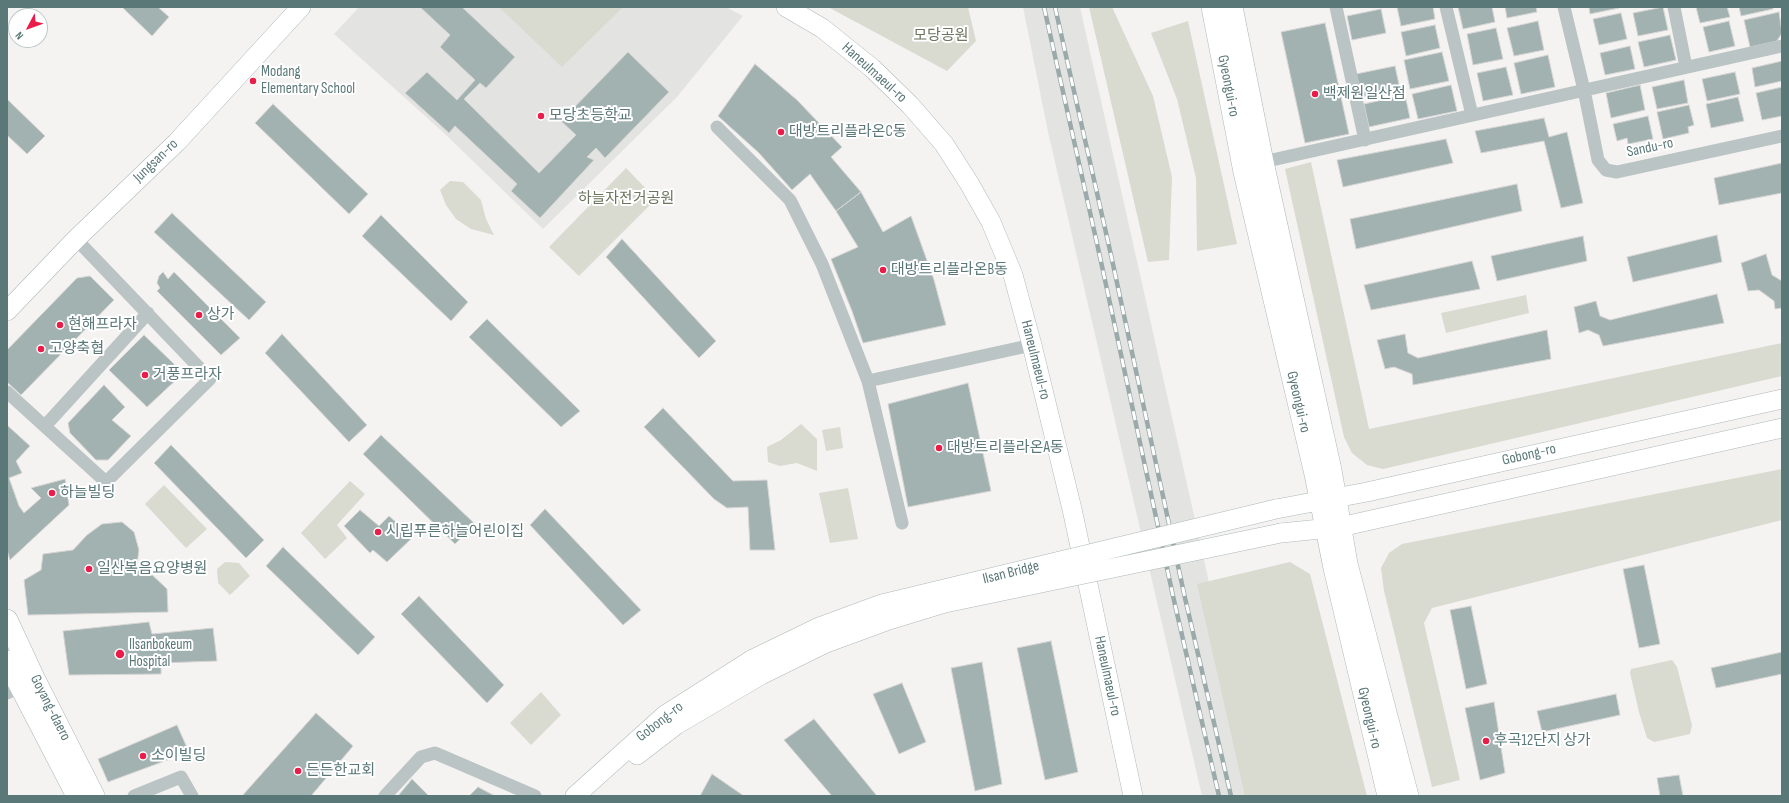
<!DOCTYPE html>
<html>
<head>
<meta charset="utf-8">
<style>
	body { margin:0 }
	#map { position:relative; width:1789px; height:803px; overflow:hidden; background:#f5f3f1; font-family:"Sofia Sans Condensed",sans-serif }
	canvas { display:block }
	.frame { position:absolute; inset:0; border:8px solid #5b7878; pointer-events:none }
	.north { position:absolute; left:8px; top:8px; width:40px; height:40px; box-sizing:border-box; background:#fff; border:1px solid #bdc9c9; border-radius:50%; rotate:229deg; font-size:11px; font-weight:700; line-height:16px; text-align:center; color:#5b7878 }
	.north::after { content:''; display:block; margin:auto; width:14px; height:18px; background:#ea1c49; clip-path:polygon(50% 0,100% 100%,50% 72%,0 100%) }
</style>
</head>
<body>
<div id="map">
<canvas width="1789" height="803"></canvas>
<div class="frame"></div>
<div class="north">N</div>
</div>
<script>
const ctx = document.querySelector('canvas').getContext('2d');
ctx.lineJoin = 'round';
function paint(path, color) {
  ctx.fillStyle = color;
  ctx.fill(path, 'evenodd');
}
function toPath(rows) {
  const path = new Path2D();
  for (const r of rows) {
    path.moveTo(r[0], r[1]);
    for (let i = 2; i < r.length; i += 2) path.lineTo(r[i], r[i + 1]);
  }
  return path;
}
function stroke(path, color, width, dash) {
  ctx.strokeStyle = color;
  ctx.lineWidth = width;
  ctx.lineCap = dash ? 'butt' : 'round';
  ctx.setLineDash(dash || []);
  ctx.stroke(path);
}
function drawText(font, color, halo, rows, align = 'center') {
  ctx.font = font + ' "Sofia Sans Condensed","Noto Sans KR",sans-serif';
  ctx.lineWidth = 4;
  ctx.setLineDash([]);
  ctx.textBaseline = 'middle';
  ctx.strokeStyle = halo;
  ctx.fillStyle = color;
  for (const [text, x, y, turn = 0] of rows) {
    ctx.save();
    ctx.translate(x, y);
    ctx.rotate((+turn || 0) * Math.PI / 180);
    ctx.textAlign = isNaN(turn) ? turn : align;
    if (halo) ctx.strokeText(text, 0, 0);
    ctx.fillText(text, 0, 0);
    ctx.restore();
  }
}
const built = toPath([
	[359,7,726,7,743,16,677,97,543,229,446,135,334,34],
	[1023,7,1080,7,1257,796,1202,796,1048,132]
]);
const green = toPath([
	[499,7,623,7,562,67],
	[828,7,968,7,976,41,947,71],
	[1089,7,1112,7,1153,96,1172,177,1169,260,1148,262],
	[1188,21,1237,244,1197,251,1196,178,1177,99,1151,33],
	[1311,162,1369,429,1782,343,1782,376,1383,469,1367,465,1352,453,1344,437,1285,169],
	[626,168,656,199,579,276,549,247],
	[450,181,463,182,481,200,486,219,494,235,471,229,456,219,446,205,440,190],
	[1526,295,1529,313,1446,333,1441,313],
	[801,424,817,439,817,471,797,463,780,466,768,462,767,447,781,440],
	[840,427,843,448,826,451,822,430],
	[1782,469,1782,520,1432,608,1424,623,1460,780,1432,787,1384,591,1381,568,1389,553,1402,544],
	[350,481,365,494,337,525,347,538,325,559,301,533],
	[164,485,207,529,186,548,145,504],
	[848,488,858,539,830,543,819,493],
	[225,562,239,563,250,576,230,595,218,583,217,569],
	[1290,562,1310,574,1367,796,1245,796,1197,584],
	[1672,660,1677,667,1692,725,1690,734,1654,742,1647,738,1639,712,1630,673,1631,669],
	[541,692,561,715,531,745,510,723]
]);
const building = toPath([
	[122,7,158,7,169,17,152,36,122,7],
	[420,7,462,7,515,57,486,88,480,83,464,99,539,173,576,135,561,121,628,52,669,92,605,158,596,148,587,157,594,160,540,218,511,191,517,184,455,126,449,133,405,93,427,72,457,100,475,80,440,47,450,35,420,7],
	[1397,7,1433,7,1435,19,1401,26,1397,7],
	[1458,7,1492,7,1495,22,1463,29,1458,7],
	[1505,7,1536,7,1537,12,1507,18,1505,7],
	[1589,7,1618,7,1619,8,1590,14,1589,7],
	[1663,7,1668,30,1638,36,1633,13,1663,7],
	[1696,7,1727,7,1730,17,1700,23,1696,7],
	[1739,7,1773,7,1773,9,1741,16,1739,7],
	[1381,9,1386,33,1352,40,1347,16,1381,9],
	[1779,12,1782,33,1777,41,1750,47,1744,20,1779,12],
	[1621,13,1627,39,1599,45,1593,19,1621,13],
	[1538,21,1544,50,1514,56,1507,28,1538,21],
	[1729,21,1735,46,1709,52,1703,27,1729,21],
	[1325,23,1349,134,1305,143,1281,32,1325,23],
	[1435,25,1440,48,1406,56,1401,32,1435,25],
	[1496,28,1503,59,1473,65,1467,34,1496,28],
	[1670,35,1676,60,1644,67,1638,42,1670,35],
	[1630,46,1635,69,1605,75,1600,53,1630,46],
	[1442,52,1449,81,1410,89,1404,60,1442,52],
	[1548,55,1555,87,1521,94,1514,63,1548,55],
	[1782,61,1782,81,1755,87,1752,68,1782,61],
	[755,64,797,100,842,147,831,157,861,192,836,211,810,174,792,190,759,153,718,116,755,64],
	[1395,66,1400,89,1361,97,1356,74,1395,66],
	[1506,67,1513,95,1483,101,1477,73,1506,67],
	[1735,72,1740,94,1707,101,1702,79,1735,72],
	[1684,80,1688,103,1657,109,1652,87,1684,80],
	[1451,85,1457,111,1418,119,1412,94,1451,85],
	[1640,85,1645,110,1611,118,1606,93,1640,85],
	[1782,87,1782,116,1762,120,1756,93,1782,87],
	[1405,95,1410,118,1369,127,1364,104,1405,95],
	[1738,97,1744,121,1711,128,1706,104,1738,97],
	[7,99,45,136,27,154,7,135,7,99],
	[273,104,368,194,349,214,255,123,273,104],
	[1689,105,1694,125,1688,127,1689,133,1663,139,1657,112,1689,105],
	[1648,116,1653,139,1628,144,1627,138,1617,141,1613,124,1648,116],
	[1544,118,1549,137,1567,132,1583,203,1561,208,1544,141,1481,153,1475,131,1544,118],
	[1446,139,1453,163,1343,187,1337,160,1446,139],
	[1782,163,1782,193,1719,205,1714,178,1782,163],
	[1517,184,1522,211,1356,249,1350,219,1517,184],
	[861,192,883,232,911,216,934,280,946,325,863,343,852,311,831,259,858,247,836,211,861,192],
	[172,213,266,302,249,320,154,232,172,213],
	[381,215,468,302,451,321,362,236,381,215],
	[1717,235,1722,262,1633,282,1627,257,1717,235],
	[1583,236,1587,261,1497,281,1491,256,1583,236],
	[622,239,716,341,699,358,606,257,622,239],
	[1766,254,1772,275,1782,281,1782,308,1775,309,1774,301,1759,290,1748,291,1741,263,1766,254],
	[1472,261,1480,289,1371,310,1364,285,1472,261],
	[163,272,168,279,174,272,240,338,221,355,157,291,160,288,157,283,159,276,163,272],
	[90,276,114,300,21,395,7,382,7,350,77,278,90,276],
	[1717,294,1724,323,1603,346,1599,335,1588,330,1579,333,1574,307,1596,301,1600,316,1610,320,1717,294],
	[487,319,580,411,561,427,469,337,487,319],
	[1547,330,1551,359,1413,385,1412,374,1394,367,1385,369,1377,340,1405,334,1408,353,1418,358,1547,330],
	[282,334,367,425,349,442,265,353,282,334],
	[144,335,174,364,177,379,147,407,109,370,144,335],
	[968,383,991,491,908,507,888,404,968,383],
	[104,385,125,407,112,420,131,436,108,460,96,460,70,433,68,423,104,385],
	[663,408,733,481,767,480,775,550,750,550,748,507,727,508,714,499,644,427,663,408],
	[7,425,30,446,16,461,22,473,9,478,19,506,24,513,41,498,31,488,65,479,69,505,10,560,7,550,7,425],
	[381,435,475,524,455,544,363,454,381,435],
	[171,445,264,540,246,558,154,463,171,445],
	[545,509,641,610,623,625,530,525,545,509],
	[360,510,379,526,389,516,413,537,387,562,373,550,370,553,344,526,360,510],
	[122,522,134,532,139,550,136,571,146,569,167,589,168,612,28,615,24,580,41,570,43,554,73,550,87,535,102,524,122,522],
	[283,547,375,637,358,655,266,566,283,547],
	[1644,565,1660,644,1639,648,1623,569,1644,565],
	[419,596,504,685,487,703,401,614,419,596],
	[1471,606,1487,684,1466,689,1450,610,1471,606],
	[149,622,152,634,213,628,217,661,161,663,161,674,69,675,63,631,149,622],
	[1051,641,1078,772,1045,780,1017,648,1051,641],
	[1782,652,1782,674,1716,688,1711,668,1782,652],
	[982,662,1002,784,975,791,951,668,982,662],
	[902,683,926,742,899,754,873,694,902,683],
	[1616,694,1620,715,1542,732,1537,711,1616,694],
	[1494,702,1505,773,1480,780,1465,708,1494,702],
	[316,713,353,746,311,796,242,796,316,713],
	[814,719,877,796,832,796,784,740,814,719],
	[177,725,189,752,108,782,98,759,177,725],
	[712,774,744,796,700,796,712,774],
	[1679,775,1683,796,1660,796,1657,778,1679,775],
	[412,779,429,796,398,796,412,779],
	[478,787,495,796,469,796,478,787]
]);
const street = toPath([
	[1336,7,1365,140],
	[1446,7,1472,115],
	[1564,7,1584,90,1598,160,1606,170,1617,172,1782,136],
	[1674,7,1686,67],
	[717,127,790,200,822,264,868,381,902,523],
	[1263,162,1782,46],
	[868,381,1032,345],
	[7,392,106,482,210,379,76,239],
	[45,426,148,313],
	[7,693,20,686],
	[134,796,181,777,192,796],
	[385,796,421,757,435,753,535,796]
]);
const secondary = toPath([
	[786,7,822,28,872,68,910,105,944,144,969,183,991,222,1013,275,1032,345,1072,509,1133,796],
	[7,311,76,239,177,142,301,7],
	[1276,509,1367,492,1782,399],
	[1281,533,1340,527,1782,428],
	[637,755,676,725,761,675],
	[575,796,665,715,753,659]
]);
const primary = toPath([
	[1212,7,1244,172,1315,474,1334,568,1388,796],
	[1232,7,1263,162,1331,470,1347,564,1408,796],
	[7,620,34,678,94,796],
	[7,661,77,796]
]);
const rail = toPath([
	[1044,7,1100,257,1173,596,1219,796],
	[1055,7,1111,255,1185,598,1231,796]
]);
const secondaryBridge = toPath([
	[753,659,817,628,882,604,1276,509],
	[761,675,826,643,886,621,945,603,1281,533]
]);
const markers = [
	[253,81,4,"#ea1c49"],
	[1315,94,4,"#ea1c49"],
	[541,116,4,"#ea1c49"],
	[781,132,4,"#ea1c49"],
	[883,270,4,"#ea1c49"],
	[199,315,4,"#ea1c49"],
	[60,325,4,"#ea1c49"],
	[41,349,4,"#ea1c49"],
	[145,375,4,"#ea1c49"],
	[939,448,4,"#ea1c49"],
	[52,493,4,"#ea1c49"],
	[378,532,4,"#ea1c49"],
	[89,569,4,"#ea1c49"],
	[120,654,5,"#ea1c49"],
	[1486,741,4,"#ea1c49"],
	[143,756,4,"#ea1c49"],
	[298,771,4,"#ea1c49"]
];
const parkNames = [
	["모당공원",941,36],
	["하늘자전거공원",626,199]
];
const poiNames = [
	["Modang",261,72],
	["Elementary School",261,89],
	["백제원일산점",1323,94],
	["모당초등학교",549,116],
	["대방트리플라온C동",789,132],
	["대방트리플라온B동",891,270],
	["상가",207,315],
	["현해프라자",68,325],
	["고양축협",49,349],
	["거풍프라자",153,375],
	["대방트리플라온A동",947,448],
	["하늘빌딩",60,493],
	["시립푸른하늘어린이집",386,532],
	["일산복음요양병원",97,569],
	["Ilsanbokeum",129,645],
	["Hospital",129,662],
	["후곡12단지 상가",1494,741],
	["소이빌딩",151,756],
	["든든한교회",306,771]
];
const streetNames = [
	["Haneulmaeul-ro",874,73,42],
	["Gyeongui-ro",1228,86,79],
	["Sandu-ro",1650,148,-12],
	["Jungsan-ro",156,161,-44],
	["Haneulmaeul-ro",1035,360,76],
	["Gyeongui-ro",1298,402,77],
	["Gobong-ro",1529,455,-13],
	["Ilsan Bridge",1011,573,-14],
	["Haneulmaeul-ro",1107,676,78],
	["Goyang-daero",50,708,63],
	["Gyeongui-ro",1369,718,77],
	["Gobong-ro",660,722,-38]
];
paint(built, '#e3e4e2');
paint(green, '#d9dad0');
paint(building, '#a2b2b1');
stroke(building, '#d6d5d4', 1);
stroke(secondary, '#adb9b9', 20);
stroke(primary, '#acb7b7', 22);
stroke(street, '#bbc4c4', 13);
stroke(secondary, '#fff', 19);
stroke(primary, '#fff', 21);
stroke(rail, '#9aa9a9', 4.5);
stroke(rail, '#fff', 3, [9]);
stroke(secondaryBridge, '#adb9b9', 20, []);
stroke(secondaryBridge, '#fff', 19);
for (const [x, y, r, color] of markers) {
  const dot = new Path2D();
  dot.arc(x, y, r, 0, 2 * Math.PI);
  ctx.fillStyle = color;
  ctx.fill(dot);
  stroke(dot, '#fff', 1.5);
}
drawText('15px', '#6d755e', '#fff', parkNames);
drawText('15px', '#5b7878', '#fff', poiNames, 'left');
drawText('15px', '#5b7878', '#fff', streetNames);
</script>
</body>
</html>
